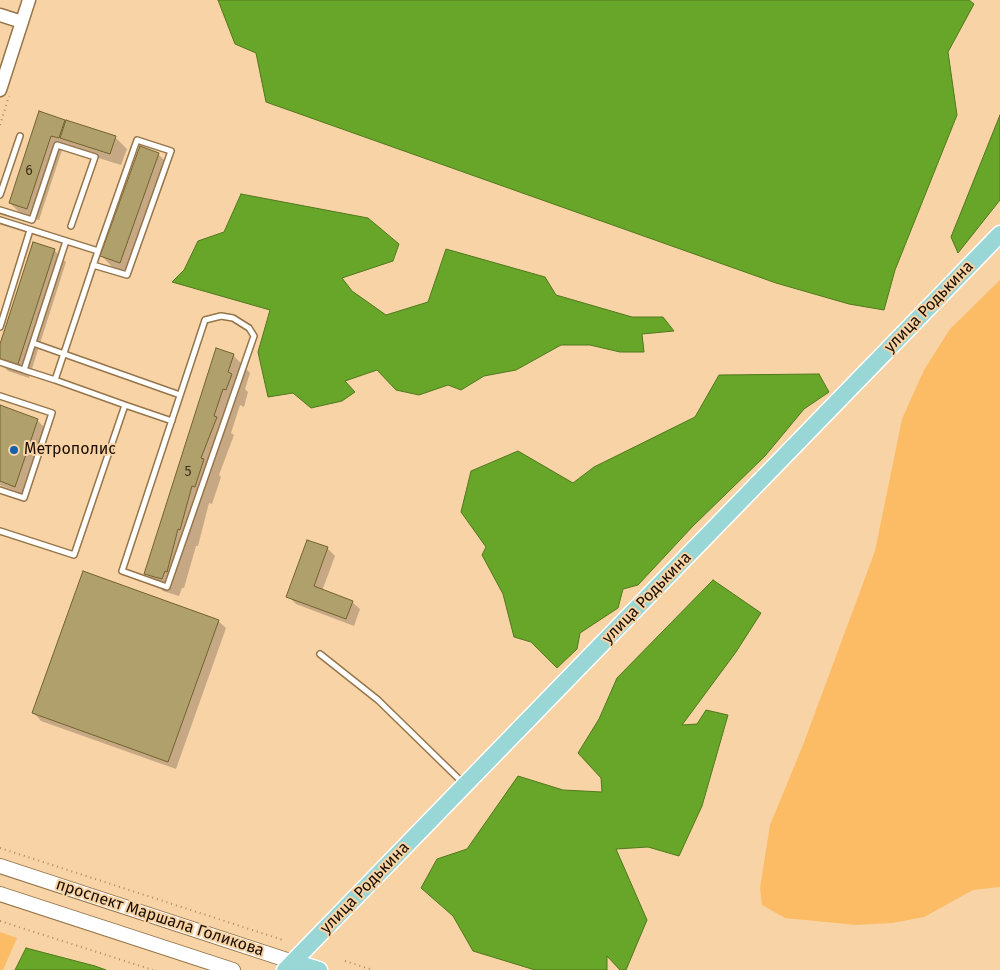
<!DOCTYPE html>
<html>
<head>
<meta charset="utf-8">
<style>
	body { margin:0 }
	canvas { display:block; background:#f7d3a5 }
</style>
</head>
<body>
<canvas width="1000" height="970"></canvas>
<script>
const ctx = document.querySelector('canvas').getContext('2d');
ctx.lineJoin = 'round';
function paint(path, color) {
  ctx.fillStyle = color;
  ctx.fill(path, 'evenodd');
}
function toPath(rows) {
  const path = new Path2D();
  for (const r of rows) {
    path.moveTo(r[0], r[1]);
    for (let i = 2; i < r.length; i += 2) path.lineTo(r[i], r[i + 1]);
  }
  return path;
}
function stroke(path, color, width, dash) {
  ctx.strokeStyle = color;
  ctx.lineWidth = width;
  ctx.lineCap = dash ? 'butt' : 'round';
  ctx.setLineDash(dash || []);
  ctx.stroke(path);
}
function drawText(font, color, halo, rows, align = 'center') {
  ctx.font = font + ' "Fira Sans",sans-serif';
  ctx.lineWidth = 4;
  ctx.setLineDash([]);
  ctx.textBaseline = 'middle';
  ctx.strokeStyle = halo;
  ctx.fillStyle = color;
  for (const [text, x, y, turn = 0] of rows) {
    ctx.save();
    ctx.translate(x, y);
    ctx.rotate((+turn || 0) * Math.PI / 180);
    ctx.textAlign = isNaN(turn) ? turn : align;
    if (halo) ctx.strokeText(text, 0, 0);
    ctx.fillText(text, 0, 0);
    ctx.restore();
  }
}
const green = toPath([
	[1000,280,1000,887,973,890,924,917,892,923,856,925,785,918,762,905,760,888,770,825,803,745,875,551,902,419,924,370,950,329],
	[0,932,17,938,3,970,0,970]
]);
const water = toPath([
	[218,0,969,0,974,4,948,52,957,115,895,270,884,310,849,304,776,283,266,102,256,53,235,44,218,0],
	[1000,115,1000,200,958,253,951,237,1000,115],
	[241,194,368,218,399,244,393,261,342,278,352,291,386,315,428,302,446,249,545,277,556,295,632,317,663,317,674,331,642,334,644,352,620,352,590,345,561,345,516,370,484,376,461,390,448,385,419,395,396,390,377,370,345,381,355,392,342,401,311,408,293,393,268,397,258,352,270,310,172,282,184,270,198,241,224,232,241,194],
	[819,374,829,392,804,409,765,456,693,526,638,585,623,589,618,608,580,633,577,649,557,668,531,642,514,637,503,594,482,555,486,547,461,512,471,471,518,451,573,483,594,467,695,417,719,375,819,374],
	[713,580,761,613,736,652,682,725,697,724,706,710,728,715,702,806,679,856,648,847,616,849,647,920,626,970,620,970,607,956,607,970,535,970,473,951,453,916,421,888,437,859,467,849,518,776,563,790,602,792,601,778,578,753,599,719,617,678,713,580],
	[26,948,95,966,106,970,15,970,26,948]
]);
const shadow = toPath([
	[39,113,115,137,127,149,121,165,63,147,39,220,22,215,10,203],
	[158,154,170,166,131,274,113,268,102,256],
	[54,250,66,262,29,378,8,371,0,363,0,348],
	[233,355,250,373,245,389,248,392,244,407,240,405,231,433,234,435,219,475,221,477,212,504,209,503,198,546,196,546,184,588,182,588,179,596,163,591,146,573],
	[0,406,37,420,45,428,23,494,0,485],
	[327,548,335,556,322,591,352,602,360,609,354,626,296,604,288,596],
	[218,621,226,628,176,769,41,721,34,713]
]);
const building = toPath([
	[39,111,65,120,59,138,51,136,27,209,9,203,39,111],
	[66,120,116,136,110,154,60,138,66,120],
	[140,146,159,153,120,263,100,256,140,146],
	[33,242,55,249,17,367,0,361,0,344,33,242],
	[216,348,234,354,228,372,232,374,226,390,223,389,214,416,217,417,201,458,204,459,195,487,192,486,180,530,178,529,167,572,165,571,162,579,144,574,216,348],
	[0,405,38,419,15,487,0,481,0,405],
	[307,540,328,547,314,586,353,601,346,619,286,597,307,540],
	[83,571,219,620,168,762,32,713,83,571]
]);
const path = toPath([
	[0,125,9,96],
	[0,848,283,940],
	[0,921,153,970],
	[345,961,373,970]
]);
const service = toPath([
	[0,195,20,136],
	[0,210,32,220,57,145,95,157,71,226],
	[0,220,98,251],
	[221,316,233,318,249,328,254,336,167,587,122,571,205,320,221,316],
	[0,327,30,230],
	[33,343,180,395],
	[0,362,24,370,66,241],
	[24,370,55,380,98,251,137,140,171,151,127,275,93,265],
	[55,380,125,405],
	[0,396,52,413,24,498,0,490],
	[0,531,74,555,125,405,172,421],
	[320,654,378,700,463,783]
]);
const tertiary = toPath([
	[0,15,22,22],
	[0,90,29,0]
]);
const secondary = toPath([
	[0,866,293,962],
	[0,894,233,970]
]);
const primary = toPath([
	[293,962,319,970],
	[285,970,1000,234]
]);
const markers = [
	[14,450,5,"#0f62b0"]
];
const numberNames = [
	["6",29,171],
	["5",188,472]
];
const streetNames = [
	["улица Родькина",929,307,-46],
	["улица Родькина",647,598,-46],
	["улица Родькина",365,888,-46],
	["проспект Маршала Голикова",160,918,18]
];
const poiNames = [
	["Метрополис",24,450]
];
paint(green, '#fcbc66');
paint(water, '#67a628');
stroke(water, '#50781c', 1);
paint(shadow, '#0003');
paint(building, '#b0a06c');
stroke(building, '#71622f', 1);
stroke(service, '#96754a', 8);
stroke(tertiary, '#96754a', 15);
stroke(secondary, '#96754a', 16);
stroke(primary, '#fff', 19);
stroke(path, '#a78c6a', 2, [1, 4]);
stroke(service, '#fff', 5);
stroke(tertiary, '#fff', 12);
stroke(secondary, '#fff', 14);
stroke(primary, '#98d7d6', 16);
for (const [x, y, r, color] of markers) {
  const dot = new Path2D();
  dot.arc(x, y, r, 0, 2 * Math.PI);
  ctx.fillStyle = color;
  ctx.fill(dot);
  stroke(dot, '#f7d3a5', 2);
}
drawText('14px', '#40321c', null, numberNames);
drawText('16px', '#1a0e01', '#f7d3a5', streetNames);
drawText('16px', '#1a0e01', '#f7d3a5', poiNames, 'left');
</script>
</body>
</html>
